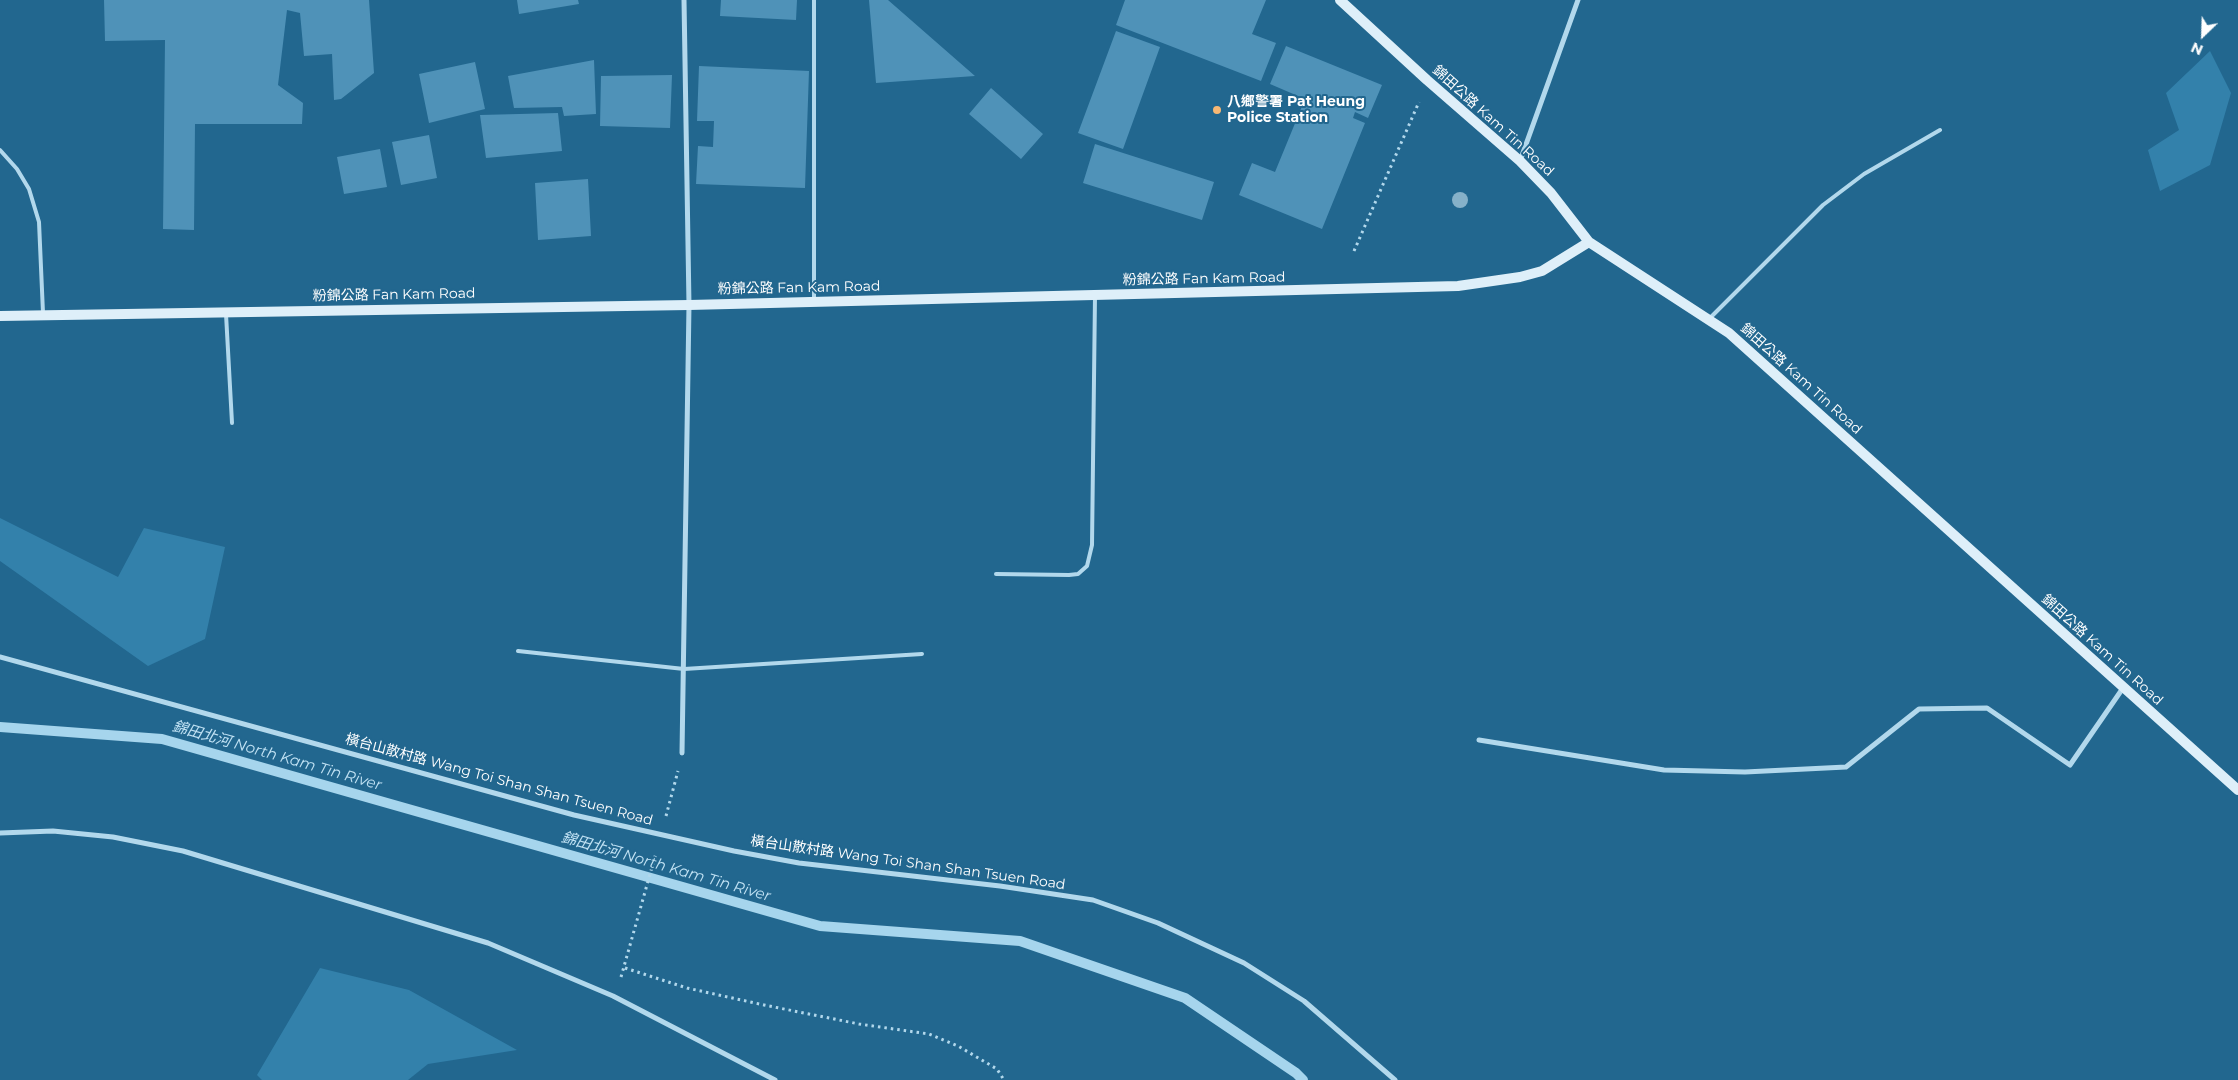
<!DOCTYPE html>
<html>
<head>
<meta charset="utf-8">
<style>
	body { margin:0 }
	#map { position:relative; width:2238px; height:1080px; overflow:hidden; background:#22678f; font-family:Montserrat,sans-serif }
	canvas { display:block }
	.north { position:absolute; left:2178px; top:10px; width:50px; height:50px; -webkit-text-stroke:4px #22678f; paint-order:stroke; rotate:204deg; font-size:14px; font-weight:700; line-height:20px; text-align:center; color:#fff }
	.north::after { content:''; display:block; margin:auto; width:18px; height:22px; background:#fff; clip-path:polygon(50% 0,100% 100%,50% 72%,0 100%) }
</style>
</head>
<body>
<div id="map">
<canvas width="2238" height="1080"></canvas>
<div class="north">N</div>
</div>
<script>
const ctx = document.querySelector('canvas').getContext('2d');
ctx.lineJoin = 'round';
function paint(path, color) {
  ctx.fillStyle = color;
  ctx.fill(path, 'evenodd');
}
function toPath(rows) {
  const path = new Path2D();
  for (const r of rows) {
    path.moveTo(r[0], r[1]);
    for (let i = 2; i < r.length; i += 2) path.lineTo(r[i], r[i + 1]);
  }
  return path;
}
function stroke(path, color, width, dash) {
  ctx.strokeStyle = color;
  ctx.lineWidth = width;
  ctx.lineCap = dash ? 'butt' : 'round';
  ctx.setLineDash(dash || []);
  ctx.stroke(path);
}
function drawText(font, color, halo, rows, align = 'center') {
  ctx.font = font + ' Montserrat,"Noto Sans TC",sans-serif';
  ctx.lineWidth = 4;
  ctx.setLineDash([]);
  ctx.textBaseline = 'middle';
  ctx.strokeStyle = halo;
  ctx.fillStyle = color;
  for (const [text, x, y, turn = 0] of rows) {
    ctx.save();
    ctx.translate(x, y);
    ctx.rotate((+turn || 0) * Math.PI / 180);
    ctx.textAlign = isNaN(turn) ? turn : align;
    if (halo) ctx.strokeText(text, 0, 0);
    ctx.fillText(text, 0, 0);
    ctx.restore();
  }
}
const green = toPath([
	[2210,51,2231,93,2210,165,2160,191,2148,150,2179,130,2166,93],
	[0,518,118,577,144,528,225,547,205,639,148,666,0,561],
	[320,968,409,990,517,1050,428,1064,408,1080,262,1080,257,1075]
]);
const stream = toPath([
	[0,727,162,739,820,926,1020,941,1185,998,1296,1073,1303,1080]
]);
const building = toPath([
	[104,0,369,0,374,73,341,99,334,100,332,54,304,56,300,13,287,10,278,85,303,103,302,124,195,124,194,230,163,229,165,40,105,41],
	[517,0,578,0,579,4,519,14],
	[721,0,797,0,796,20,720,16],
	[869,0,888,0,975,76,876,83],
	[1125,0,1266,0,1252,34,1276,43,1261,81,1116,25],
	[1116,31,1160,47,1123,149,1078,133],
	[1286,46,1382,85,1368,118,1355,112,1353,118,1365,123,1322,229,1239,195,1252,163,1275,172,1305,99,1270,84],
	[594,60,596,114,564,116,562,107,514,108,508,76],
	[475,62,485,109,429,123,419,74],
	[699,66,809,71,805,188,696,184,698,146,713,147,714,121,697,121],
	[672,75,670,128,600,126,601,76],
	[991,88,1043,134,1021,159,969,114],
	[558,113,562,151,486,158,480,115],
	[429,135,437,178,401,185,392,142],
	[1095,144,1214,182,1202,220,1083,183],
	[380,149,387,187,344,194,337,157],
	[588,179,591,236,538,240,535,183]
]);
const path = toPath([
	[1354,251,1419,102],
	[666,816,678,771],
	[625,968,687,988,764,1005,859,1024,929,1034,958,1046,997,1069,1004,1080],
	[621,977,656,853]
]);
const service = toPath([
	[0,150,17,169,29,189,39,222,43,313],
	[814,300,814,0],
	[226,314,232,423],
	[1709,319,1823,205,1864,174,1940,130],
	[996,574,1069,575,1078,574,1087,566,1092,545,1095,296],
	[518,651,684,669,922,654]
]);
const minor = toPath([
	[1520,161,1578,0],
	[0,657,574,815,734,851,799,863,1000,886,1093,900,1158,923,1244,963,1304,1001,1395,1080],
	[1479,740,1664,770,1745,772,1846,767,1919,709,1987,708,2070,765,2123,688],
	[682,753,689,305,684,0],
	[0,833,53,831,113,837,183,851,488,943,613,996,775,1080]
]);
const secondary = toPath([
	[1340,0,1427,80,1520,161,1551,193,1589,242,1729,333,2238,790],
	[0,316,689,305,1458,286,1520,277,1542,271,1589,242]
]);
const trees = [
	[1460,200]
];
const markers = [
	[1217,110,5,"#f8b874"]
];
const poiNames = [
	["八鄉警署 Pat Heung",1227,102],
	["Police Station",1227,118]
];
const streetNames = [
	["錦田公路 Kam Tin Road",1493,121,42],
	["粉錦公路 Fan Kam Road",1204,279,-1],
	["粉錦公路 Fan Kam Road",799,288,-1],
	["粉錦公路 Fan Kam Road",394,295,-1],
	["錦田公路 Kam Tin Road",1801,379,42],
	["錦田公路 Kam Tin Road",2102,650,42],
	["橫台山散村路 Wang Toi Shan Shan Tsuen Road",499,780,15],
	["橫台山散村路 Wang Toi Shan Shan Tsuen Road",908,863,8]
];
const waterNames = [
	["錦田北河 North Kam Tin River",277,756,16],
	["錦田北河 North Kam Tin River",666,867,16]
];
paint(green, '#3381ab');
stroke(stream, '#a6d5ed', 10);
paint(building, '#4f92b8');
stroke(path, '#b2d8ec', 3, [2.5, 4]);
stroke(service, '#b2d8ec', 4);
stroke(minor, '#b2d8ec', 5);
stroke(secondary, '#deeff9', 10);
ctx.fillStyle = '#86b1c9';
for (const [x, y] of trees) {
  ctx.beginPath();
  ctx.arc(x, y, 8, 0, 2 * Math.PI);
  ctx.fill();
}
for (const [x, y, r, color] of markers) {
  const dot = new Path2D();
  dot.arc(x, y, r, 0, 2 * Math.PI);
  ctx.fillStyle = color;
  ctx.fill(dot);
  stroke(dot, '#22678f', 2);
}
drawText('bold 14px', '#fff', '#22678f', poiNames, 'left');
drawText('14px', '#fff', '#22678f', streetNames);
drawText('italic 15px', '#c1e2f4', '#22678f', waterNames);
</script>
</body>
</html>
